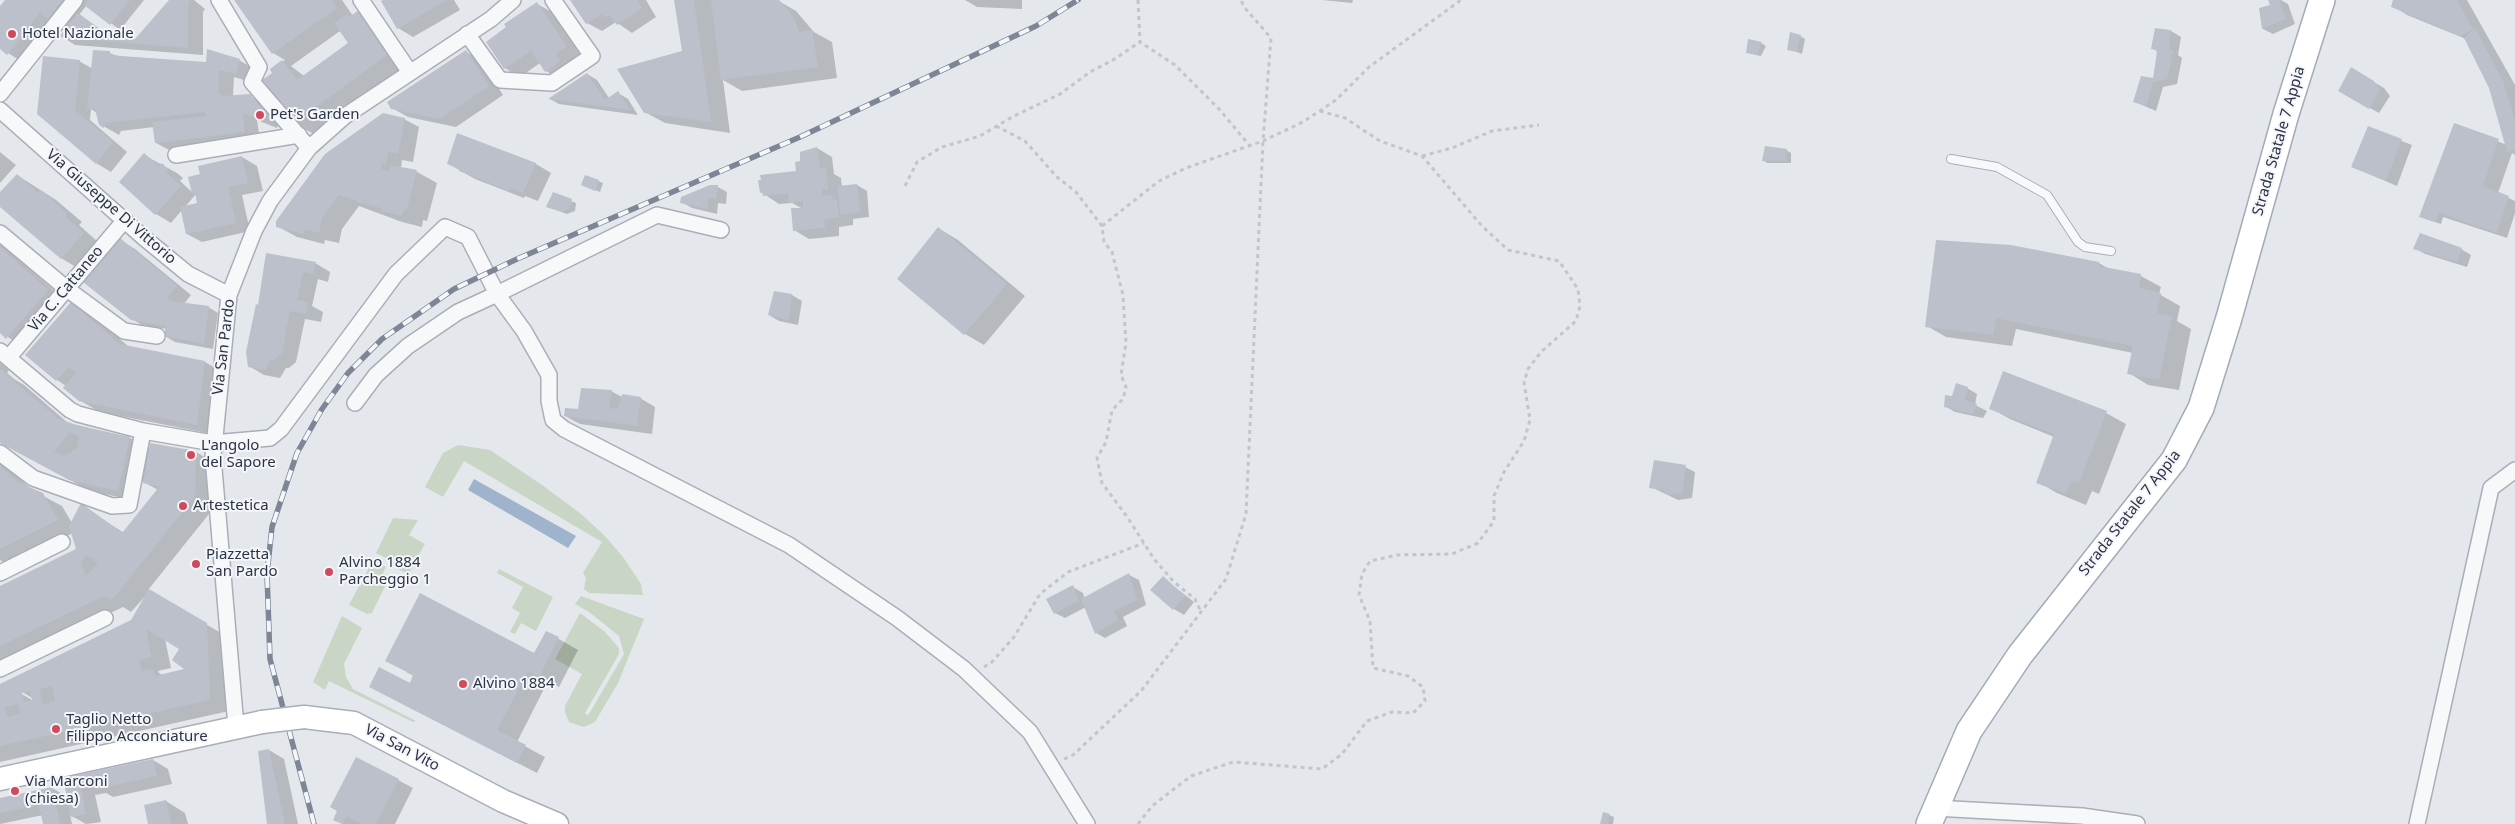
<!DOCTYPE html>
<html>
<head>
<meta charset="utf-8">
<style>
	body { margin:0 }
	canvas { display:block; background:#e4e7ec }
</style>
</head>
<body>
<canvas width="2515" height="824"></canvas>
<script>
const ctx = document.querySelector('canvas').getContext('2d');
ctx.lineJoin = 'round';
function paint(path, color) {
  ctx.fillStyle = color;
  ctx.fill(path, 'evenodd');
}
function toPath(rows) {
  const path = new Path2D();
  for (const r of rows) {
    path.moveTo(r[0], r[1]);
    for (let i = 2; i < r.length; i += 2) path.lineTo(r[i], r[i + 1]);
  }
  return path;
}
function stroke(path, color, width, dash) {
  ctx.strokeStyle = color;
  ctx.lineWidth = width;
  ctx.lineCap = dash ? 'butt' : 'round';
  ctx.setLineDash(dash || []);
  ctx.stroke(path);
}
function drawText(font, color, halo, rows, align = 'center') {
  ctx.font = font + ' "Noto Sans",sans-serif';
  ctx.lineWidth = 4;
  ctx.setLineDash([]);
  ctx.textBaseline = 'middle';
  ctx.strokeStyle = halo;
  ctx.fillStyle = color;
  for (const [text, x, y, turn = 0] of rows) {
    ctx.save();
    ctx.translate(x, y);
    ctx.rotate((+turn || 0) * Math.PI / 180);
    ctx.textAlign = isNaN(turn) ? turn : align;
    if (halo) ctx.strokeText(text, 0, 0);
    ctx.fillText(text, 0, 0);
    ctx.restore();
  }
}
const green = toPath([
	[458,445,490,450,542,485,580,513,605,536,623,557,641,584,643,595,589,593,584,589,586,578,583,573,602,542,464,461,443,497,425,487,443,453],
	[393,518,418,520,409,535,425,544,416,559,413,557,410,562,414,564,408,574,396,568,398,564,376,553],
	[373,560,386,567,383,573,390,576,372,613,367,614,349,605],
	[499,569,553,597,536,631,521,623,515,634,510,632,520,613,512,608,523,587,497,573],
	[581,596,644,619,618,683,595,722,584,727,569,722,565,712,565,706,582,674,555,659,580,613,604,631,619,648,619,654,585,713,586,715,589,714,624,654,619,636,589,612,575,604],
	[342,616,362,628,344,664,346,677,353,689,416,721,413,722,329,681,325,690,313,682]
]);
const water = toPath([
	[474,479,576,536,568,548,468,490]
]);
const shadow = toPath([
	[7,0,144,0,120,30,87,5,79,15,109,35,135,41,170,0,194,0,205,9,203,12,203,55,75,45,61,36,67,28,60,24,27,65,0,48,0,8],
	[235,0,342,0,353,16,359,11,407,66,314,134,294,123,271,70,285,60,273,53],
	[340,31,349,43,304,76,291,66],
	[385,0,454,0,460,10,413,37,398,28],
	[572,0,646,0,656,17,632,33,616,22,602,31,587,23],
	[675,0,777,0,796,11,814,32,832,42,837,78,742,91,723,80,730,133,665,123,645,112,683,52],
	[965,0,1022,0,1022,9,977,7],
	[1322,0,1353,0,1352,3],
	[2273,0,2281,0,2288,4,2295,24,2273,34,2263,29,2260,9,2271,5],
	[2395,0,2467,0,2515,85,2515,155,2512,153,2498,193,2515,201,2515,213,2507,238,2443,217,2441,224,2425,219,2455,125,2507,145,2490,88,2466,39,2407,15,2393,6],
	[537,4,552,12,581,56,560,79,546,71,540,63,520,77,505,68],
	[2171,31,2181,37,2178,55,2182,58,2177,84,2163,87,2156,111,2135,102,2154,80,2157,51,2152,48],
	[1800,36,1805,39,1802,54,1789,49],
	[1761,43,1766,46,1761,56,1747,53],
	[466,52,481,60,503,95,456,127,408,117,392,108],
	[110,53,116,56,207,63,239,60,254,69,251,82,234,77,233,96,249,96,265,105,279,122,277,128,257,120,260,140,171,151,156,143,154,127,121,131,119,135,100,124,97,113,91,109,90,120,127,152,111,172,96,163,38,114,79,61,93,69],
	[2351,69,2384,88,2390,96,2379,113,2339,91],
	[587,74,597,80,609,98,618,93,628,99,638,115,559,104,550,99],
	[404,119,419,127,413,162,402,160,401,168,417,172,437,183,427,221,423,220,422,227,402,222,359,206,342,229,339,243,325,240,324,244,297,237,277,226],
	[2368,128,2412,145,2397,186,2353,167],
	[458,134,536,164,551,173,538,201,525,196,524,198,475,179,449,164],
	[817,148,832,157,834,174,841,178,842,187,857,185,867,191,869,217,853,219,853,225,839,227,839,236,809,239,794,230,803,209,792,203,779,204,761,192,797,172,802,162,801,152],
	[1786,150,1791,153,1791,163,1767,163,1763,160],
	[0,152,16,165,0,183],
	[144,155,177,173,183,178,180,181,193,193,201,175,242,157,257,166,263,191,242,195,250,231,202,242,187,234,182,210,171,223,156,214,120,182],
	[196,194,198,204,185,207],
	[17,175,56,200,82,222,79,225,98,242,76,267,61,258,0,206,0,194],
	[598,181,603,183,600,192,587,187],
	[718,187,727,192,726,204,718,203,717,214,692,208,682,202],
	[553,194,576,203,575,211,567,214,548,207],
	[938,228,958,240,1025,296,984,345,965,334],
	[120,240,135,249,191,295,184,304,208,307,218,313,213,349,175,342,165,336,167,329,142,325,132,319],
	[0,243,67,302,26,349,0,332],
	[2415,248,2461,249,2471,255,2467,267,2425,254],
	[267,255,315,263,330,272,328,282,318,279,312,306,323,312,321,322,305,319,296,362,289,368,286,368,280,378,264,375,249,366],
	[2099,263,2109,269,2141,276,2161,287,2159,294,2180,306,2177,321,2191,329,2179,390,2148,385,2129,373,2133,353,2016,329,2012,346,1946,337,1927,326],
	[775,293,792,295,802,301,798,325,779,321,769,315],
	[71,303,91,315,128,346,205,362,224,373,217,435,100,412,79,400,66,386,57,380],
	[0,363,9,370,7,373,14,379,24,385,68,423,130,438,150,450,196,452,211,461,209,506,213,509,148,590,226,636,229,711,0,762,0,685,132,621,149,592,131,612,123,607,0,666,0,588,78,550,73,533,8,565,0,560,0,461,32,490,62,506,72,523,81,505,124,533,158,490,142,481,138,501,90,491,0,441],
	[165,639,181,648,187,670,163,675,159,673,158,671,171,668],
	[21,691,32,698,32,700,20,693],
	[1967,388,1977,394,1975,405,1987,411,1983,418,1955,412,1945,406,1953,397],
	[611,391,622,397,640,398,655,407,652,434,580,424,565,416,579,410],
	[1990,408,2106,413,2126,424,2099,494,2092,491,2086,505,2057,493,2038,482,2054,437,2010,419],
	[1685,467,1695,472,1692,498,1678,500,1651,487],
	[1129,575,1139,580,1146,605,1123,617,1127,626,1105,638,1096,633,1086,607,1065,618,1055,613,1073,587,1083,593,1085,599],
	[1163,578,1194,602,1184,615,1174,609],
	[547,632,578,650,559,687,548,681,517,742,545,757,537,773,370,687,410,684,414,676,406,672,535,655],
	[269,750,284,759,298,824,268,824],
	[153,760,168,769,172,784,113,797,106,793,95,795,101,822,86,824,70,815,72,824,44,824,43,815,0,824,0,799,52,788,69,798,65,779],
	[398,780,413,788,395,824,343,824,335,819],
	[166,801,185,813,188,824,149,824],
	[1609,815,1614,817,1613,824,1602,824]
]);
const building = toPath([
	[5,0,63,0,48,19,40,12,7,55,0,49,0,6],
	[88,0,130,0,110,25,84,5],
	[169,0,191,0,188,3,188,48,59,37,78,13,104,32,135,39],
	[234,0,332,0,337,8,272,54],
	[383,0,447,0,397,29,381,1],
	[570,0,637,0,642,8,617,25,609,15,605,18,602,14,586,24],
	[674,0,694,0,711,122,644,113,617,69,682,51],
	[711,0,779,0,793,16,799,32,812,30,818,67,721,80],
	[2268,0,2279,0,2286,19,2262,29,2259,8,2270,5],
	[2393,0,2457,0,2473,29,2461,36,2391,7],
	[537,2,567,47,556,54,560,61,545,72,531,51,504,69,486,42,506,27,504,24],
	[359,10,388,54,293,124,262,80,272,73,270,69,282,60,297,80,348,43,334,23,347,14,349,17],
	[2155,28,2171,30,2169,48,2173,51,2167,79,2153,82,2146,106,2133,102,2141,76,2153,78,2157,53,2156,50,2151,49],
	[2475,28,2503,81,2515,120,2515,150,2507,152,2489,88,2464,38],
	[1790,32,1801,35,1797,52,1787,50],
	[1748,39,1762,42,1757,54,1746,53],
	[207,49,240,59,236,74,219,70,219,93,223,96,250,94,265,112,261,120,243,113,245,132,155,143,152,122,206,116,205,112,106,123,104,128,99,125,95,109,87,109,93,50,110,51,110,54,120,56,206,62],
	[466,50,489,86,440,119,391,109,387,102],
	[43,56,80,60,75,110,113,142,96,164,37,114],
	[2351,67,2374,81,2380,90,2369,109,2338,91],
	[587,73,605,100,618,91,630,110,548,99],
	[383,113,405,118,398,154,388,152,386,165,382,163,381,169,389,171,390,165,417,170,407,210,404,210,402,216,381,211,381,208,356,202,356,200,339,195,322,218,319,233,305,230,304,234,276,227,276,221,325,154],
	[2454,123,2499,139,2483,186,2509,196,2497,233,2439,213,2436,222,2419,217],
	[2368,126,2402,139,2386,181,2351,167],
	[457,133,536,163,523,193,510,188,509,191,459,171,459,169,447,164],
	[1765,146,1787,149,1786,161,1762,161],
	[817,147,820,168,826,168,828,189,821,189,822,196,832,195,833,200,837,200,839,217,824,219,825,228,793,231,791,208,803,208,803,201,789,203,788,193,763,196,762,192,760,193,758,180,761,180,760,175,796,171,795,162,800,161,800,152],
	[144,153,159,166,162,163,168,169,166,172,181,186,155,215,119,182],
	[242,156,248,183,228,187,236,223,186,234,180,207,197,203,195,193,192,194,188,177,200,174,198,166],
	[17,174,38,193,41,190,67,213,65,216,84,233,61,259,0,207,0,192],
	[585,175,599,180,595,191,581,185],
	[857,184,860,212,840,215,838,186],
	[710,185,718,185,716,199,709,198,707,209,680,203,681,197],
	[553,192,572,199,570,208,562,212,546,207],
	[938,227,1007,284,964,335,897,279],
	[2420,233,2462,248,2457,262,2413,249],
	[120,238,177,286,167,298,171,301,209,306,204,344,164,336,166,326,131,320,83,282],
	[1936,240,2011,245,2099,262,2099,266,2141,274,2139,288,2161,293,2157,313,2172,316,2159,380,2127,374,2133,346,1996,318,1993,335,1925,327],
	[0,247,48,290,6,339,0,333],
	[266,253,316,262,313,274,303,272,297,300,308,302,306,314,290,311,282,353,274,360,271,360,265,370,248,367,246,352,256,304,258,305],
	[774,291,792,294,789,320,768,315],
	[71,302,120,344,205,361,197,425,79,401,63,388,76,372,69,367,56,381,25,355],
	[0,369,57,418,76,425,130,437,118,491,69,480,0,443],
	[70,432,79,437,77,448,64,456,54,452],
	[2003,371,2107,411,2079,483,2072,481,2066,494,2036,483,2054,434,1989,409],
	[1956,383,1968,387,1965,400,1977,404,1973,414,1944,407,1945,395,1952,396],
	[581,388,612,390,609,408,618,409,622,394,641,397,637,426,564,416,565,408,578,409],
	[150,443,196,451,195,496,111,601,104,596,0,646,0,586,76,549,69,526,81,503,122,533,159,487,143,483],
	[87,555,98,563,86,576,81,563],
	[1654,460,1686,465,1682,493,1667,495,1663,490,1649,488],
	[0,466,18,482,43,493,58,520,0,549],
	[1129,573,1137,600,1114,611,1118,620,1095,634,1081,599],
	[1163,576,1185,596,1173,610,1150,590],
	[1073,585,1079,601,1054,614,1046,599],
	[149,589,207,623,210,700,0,746,0,684,131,620],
	[146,629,179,649,172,660,184,669,155,676,153,669,142,671,139,660,152,657],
	[52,686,55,701,43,704,40,689],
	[30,691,32,700,24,702,22,693],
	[18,704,20,714,7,717,5,707],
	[420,593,534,653,546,631,559,637,539,677,528,671,497,730,526,745,517,763,369,687,379,667,410,683,413,675,385,661],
	[269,749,285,824,267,824,258,751],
	[356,757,399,779,376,824,362,824,346,816,342,824,333,820,337,811,330,807],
	[153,759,157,776,97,789,96,784,81,787,86,814,71,817,63,778],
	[52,787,60,824,43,824,39,805,0,813,0,798],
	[166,800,171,824,148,824,144,805],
	[1603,812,1610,814,1608,824,1600,824]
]);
const path = toPath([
	[1138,0,1140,42,1175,65,1220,110,1249,145],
	[996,126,1025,141,1057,177,1076,192,1102,226,1104,242,1112,252,1123,295,1126,343,1121,375,1126,387,1123,399,1112,410,1106,442,1097,458,1102,483,1128,518,1154,559,1174,582,1195,599,1201,612],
	[1422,156,1452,148,1492,131,1539,125],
	[905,186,917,162,942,147,980,136,1012,117,1060,94,1090,72,1113,60,1140,42],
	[1102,226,1159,181,1186,168,1263,141,1303,122,1336,100,1369,67,1461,0],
	[984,667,992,662,1014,637,1040,594,1068,572,1144,543],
	[1064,759,1073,755,1141,691,1226,579,1246,514,1263,141,1271,38,1244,7,1241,0],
	[1138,824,1152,806,1191,776,1233,762,1322,769,1342,754,1367,721,1392,712,1413,713,1425,701,1423,687,1408,676,1373,668,1370,621,1359,595,1362,574,1370,561,1397,555,1452,554,1478,543,1494,521,1494,496,1504,472,1524,441,1530,420,1524,382,1528,369,1541,352,1576,321,1580,306,1578,289,1559,261,1508,250,1482,226,1422,156,1380,141,1345,118,1320,111]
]);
const lane = toPath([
	[1951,159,1997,167,2047,195,2078,242,2085,247,2111,251]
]);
const street = toPath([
	[219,0,259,67,252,82,309,148],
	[361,0,409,71],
	[467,34,500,80,552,83,592,56,553,0],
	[0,94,75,0],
	[0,110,143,237,188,274,229,295],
	[176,155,299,135],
	[0,233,67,289,124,331,157,336],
	[0,351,70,410,78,414,143,431,213,443,270,438,281,429,396,274,445,227,468,237,497,294,524,331,549,375,549,401,553,420,564,429,789,545,897,618,964,669,1030,732,1087,824],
	[9,357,124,221],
	[355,403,376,375,408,346,458,312,497,294,657,215,721,230],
	[0,453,33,478,112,506,129,505,143,431],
	[0,573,62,542],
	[0,669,105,618],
	[236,727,213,457,229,295,254,231,270,201,309,148,345,116,491,19,513,0],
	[1934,808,2082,816,2137,824],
	[2417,824,2491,488,2515,470]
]);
const secondary = toPath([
	[304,717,354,723,503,801,557,824],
	[0,779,262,722]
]);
const primary = toPath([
	[1929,824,1969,731,2020,655,2174,460,2201,408,2229,318,2286,114,2322,0]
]);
const rail = toPath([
	[314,824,270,659,267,574,272,527,297,453,322,409,348,373,382,339,454,289,517,259,800,137,1036,26,1078,0]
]);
const secondaryBridge = toPath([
	[262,722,304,717]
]);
const markers = [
	[12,34,5,"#d1495b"],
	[260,115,5,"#d1495b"],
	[191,455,5,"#d1495b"],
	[183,506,5,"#d1495b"],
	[196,564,5,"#d1495b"],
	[329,572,5,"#d1495b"],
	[463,684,5,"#d1495b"],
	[56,729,5,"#d1495b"],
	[15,791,5,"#d1495b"]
];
const poiNames = [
	["Hotel Nazionale",22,34],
	["Pet's Garden",270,115],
	["L'angolo",201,446],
	["del Sapore",201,463],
	["Artestetica",193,506],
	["Piazzetta",206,555],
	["San Pardo",206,572],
	["Alvino 1884",339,563],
	["Parcheggio 1",339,580],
	["Alvino 1884",473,684],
	["Taglio Netto",66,720],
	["Filippo Acconciature",66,737],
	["Via Marconi",25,782],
	["(chiesa)",25,799]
];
const streetNames = [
	["Strada Statale 7 Appia",2279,141,-74],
	["Via Giuseppe Di Vittorio",111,207,41],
	["Via C. Cattaneo",66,289,-50],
	["Via San Pardo",224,347,-83],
	["Strada Statale 7 Appia",2130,513,-52],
	["Via San Vito",402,748,28]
];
paint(green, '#c9d6c5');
paint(water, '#9fb4cc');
paint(shadow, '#0003');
paint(building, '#bbc0ca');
stroke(lane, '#a9aeb7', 10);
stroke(street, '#a9aeb7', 18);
stroke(secondary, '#a9aeb7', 25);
stroke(primary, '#a3abb8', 28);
stroke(path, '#c2c5cb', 3, [4, 4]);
stroke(lane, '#f7f8fa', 8);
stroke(street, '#f7f8fa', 15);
stroke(secondary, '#fff', 22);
stroke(primary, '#fff', 25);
stroke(rail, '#7d8696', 5.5);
stroke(rail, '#f4f6f9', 4, [11]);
stroke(secondaryBridge, '#a9aeb7', 25, []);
stroke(secondaryBridge, '#fff', 22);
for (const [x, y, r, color] of markers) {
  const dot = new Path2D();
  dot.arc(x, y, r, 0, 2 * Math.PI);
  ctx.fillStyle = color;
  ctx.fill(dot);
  stroke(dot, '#f4f6f9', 2);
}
drawText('15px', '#2b3445', '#f4f6f9', poiNames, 'left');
drawText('15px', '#2b3445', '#f4f6f9', streetNames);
</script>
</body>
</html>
